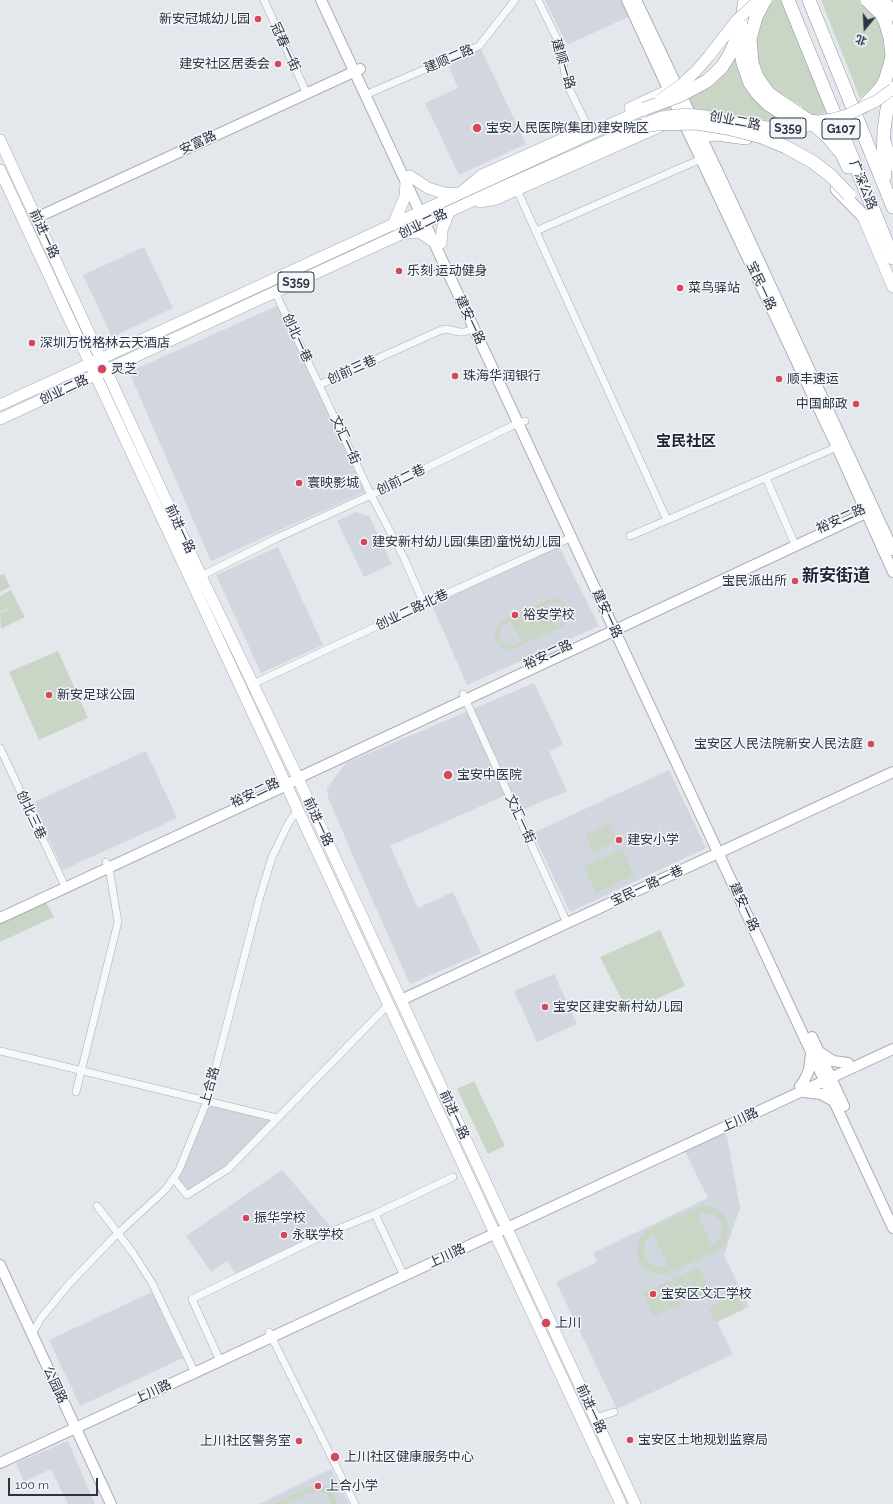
<!DOCTYPE html>
<html>
<head>
<meta charset="utf-8">
<style>
	body { margin:0 }
	#map { position:relative; width:893px; height:1504px; overflow:hidden; background:#e4e7ec; font-family:Raleway,"Noto Sans SC",sans-serif }
	canvas { display:block }
	.north { position:absolute; left:845px; top:8px; width:40px; height:40px; -webkit-text-stroke:3px #f4f6f9; paint-order:stroke; rotate:198deg; font-size:11px; font-weight:700; line-height:16px; text-align:center; color:#2b3445 }
	.north::after { content:''; display:block; margin:auto; width:14px; height:18px; background:#2b3445; clip-path:polygon(50% 0,100% 100%,50% 72%,0 100%) }
	.scale { position:absolute; left:8px; top:1478px; width:90px; height:18px; box-sizing:border-box; border:2px solid #2b3445; border-top:0; padding-left:5px; font-size:12px; line-height:14px; white-space:nowrap; color:#2b3445; -webkit-text-stroke:3px #f4f6f9; paint-order:stroke }
</style>
</head>
<body>
<div id="map">
<canvas width="893" height="1504"></canvas>
<div class="north">北</div>
<div class="scale">100 m</div>
</div>
<script>
const ctx = document.querySelector('canvas').getContext('2d');
ctx.lineJoin = 'round';
function paint(path, color) {
  ctx.fillStyle = color;
  ctx.fill(path, 'evenodd');
}
function toPath(rows) {
  const path = new Path2D();
  for (const r of rows) {
    path.moveTo(r[0], r[1]);
    for (let i = 2; i < r.length; i += 2) path.lineTo(r[i], r[i + 1]);
  }
  return path;
}
function stroke(path, color, width, dash) {
  ctx.strokeStyle = color;
  ctx.lineWidth = width;
  ctx.lineCap = dash ? 'butt' : 'round';
  ctx.setLineDash(dash || []);
  ctx.stroke(path);
}
function drawText(font, color, halo, rows, align = 'center') {
  ctx.font = font + ' Raleway,"Noto Sans SC",sans-serif';
  ctx.lineWidth = 3;
  ctx.setLineDash([]);
  ctx.textBaseline = 'middle';
  ctx.strokeStyle = halo;
  ctx.fillStyle = color;
  for (const [text, x, y, turn = 0] of rows) {
    ctx.save();
    ctx.translate(x, y);
    ctx.rotate((+turn || 0) * Math.PI / 180);
    ctx.textAlign = isNaN(turn) ? turn : align;
    if (halo) ctx.strokeText(text, 0, 0);
    ctx.fillText(text, 0, 0);
    ctx.restore();
  }
}
const built = toPath([
	[545,0,622,0,630,16,567,45],
	[481,49,526,144,459,175,425,103,458,88,448,65],
	[144,247,173,308,112,337,83,275],
	[279,305,365,492,211,561,129,372],
	[355,512,369,516,392,564,364,577,337,521],
	[559,546,599,626,467,685,432,605],
	[278,547,323,645,261,673,216,575],
	[534,683,563,744,549,752,567,791,522,810,513,792,390,846,418,908,453,892,481,953,410,984,355,861,328,797,327,788,346,763],
	[146,751,177,818,63,870,32,803],
	[669,770,706,848,570,912,533,833],
	[554,974,577,1024,537,1042,514,991],
	[208,1103,275,1119,227,1168,188,1193,175,1179],
	[726,1131,740,1208,724,1255,749,1307,717,1322,733,1354,617,1409,556,1282,597,1262,593,1253,708,1198,685,1151],
	[282,1170,331,1227,236,1274,227,1261,211,1272,186,1236],
	[152,1292,183,1358,80,1406,49,1340],
	[68,1441,95,1504,68,1504,51,1469,24,1482,16,1463],
	[331,1469,349,1504,259,1504]
]);
const green = toPath([
	[771,0,788,0,833,111,816,115,802,114,802,106,777,92,764,78,754,55,761,12],
	[821,0,866,0,878,14,888,53,881,78,875,86,860,98],
	[736,53,784,117,801,122,765,121,696,109,680,108,652,112,688,94],
	[4,574,10,587,0,592,0,575],
	[11,590,18,604,0,612,0,596],
	[555,598,564,602,569,611,570,616,565,625,512,650,502,648,498,644,495,640,495,629,501,621,550,599],
	[551,602,560,604,565,611,564,620,556,626,546,605],
	[511,621,522,642,509,646,501,641,498,633,503,625],
	[552,603,565,616,557,621,554,621],
	[18,604,25,617,1,629,0,613],
	[58,651,88,718,39,740,9,672],
	[609,824,617,841,593,852,585,835],
	[622,849,634,875,596,893,584,867],
	[44,899,54,917,0,942,0,920],
	[660,930,685,986,628,1012,600,957],
	[474,1081,505,1146,488,1154,457,1089],
	[700,1206,711,1206,716,1208,720,1211,727,1220,729,1231,727,1241,724,1246,715,1252,666,1274,655,1274,645,1269,641,1265,637,1255,637,1244,642,1235,650,1228],
	[701,1213,713,1215,721,1223,722,1230,720,1238,712,1246,698,1215],
	[653,1235,654,1235,668,1266,657,1267,650,1263,645,1257,644,1246,647,1239],
	[699,1267,710,1291,697,1297,686,1273],
	[684,1274,695,1298,683,1303,672,1279],
	[670,1281,681,1305,668,1310,657,1286],
	[655,1287,666,1311,654,1317,643,1293],
	[737,1294,744,1308,715,1322,708,1308],
	[313,1485,324,1486,328,1488,335,1496,337,1504,331,1504,328,1495,318,1491,311,1492,285,1504,273,1504]
]);
const street = toPath([
	[264,0,307,94],
	[538,0,561,47,566,82,588,127],
	[365,95,479,46,515,0],
	[517,190,667,520],
	[536,231,701,159],
	[275,292,371,495,404,558,424,604],
	[319,385,441,330,447,329,459,332,464,332,474,329],
	[766,478,793,540],
	[630,536,837,447],
	[201,576,277,538,371,495,518,423,525,421],
	[253,684,424,604,572,537],
	[463,694,567,923],
	[0,748,63,882],
	[0,1051,277,1118],
	[76,1092,118,922,109,867,106,862],
	[174,1179,187,1195,228,1169,389,1004],
	[97,1206,133,1253,152,1283,195,1373],
	[375,1214,404,1276],
	[269,1332,355,1504],
	[32,1334,41,1318,69,1284,114,1237,166,1189,179,1170,207,1101,259,900,272,857,288,824,298,809],
	[220,1361,192,1299,328,1233,375,1214,453,1177],
	[595,1418,614,1412]
]);
const secondary = toPath([
	[321,0,893,1228],
	[627,0,681,117,837,447,893,572],
	[636,0,725,187,893,550],
	[36,218,360,69],
	[0,918,287,785,298,778,855,518,872,510,873,507],
	[401,1000,893,772],
	[812,1037,844,1106],
	[821,1053,833,1061,848,1063],
	[800,1086,804,1081,809,1070,811,1054],
	[804,1092,821,1094,835,1102],
	[0,1265,111,1504],
	[0,1463,893,1049]
]);
const primary = toPath([
	[630,108,669,90],
	[0,140,201,576,295,772,635,1504],
	[886,144,893,166],
	[0,170,621,1504],
	[410,176,428,188,444,193,459,194,482,175,576,133],
	[480,202,496,199,661,126],
	[864,219,893,287],
	[393,225,405,197,406,183],
	[406,233,419,232,434,242],
	[441,243,442,230,449,212],
	[0,405,644,109],
	[0,419,496,190,637,127]
]);
const highway = toPath([
	[788,0,893,258],
	[809,0,893,207],
	[741,24,745,0],
	[863,107,880,89,885,81,890,64,892,56,890,38,885,21],
	[700,136,717,134,746,138],
	[827,136,842,154,848,167],
	[885,176,883,163,884,130,887,109,893,88],
	[837,189,874,227]
]);
const primaryBridge = toPath([
	[660,100,682,84,696,71,709,56,738,19,759,0],
	[646,123,661,117,686,114,704,116,766,127,803,127,847,115,876,101,893,89]
]);
const highwayBridge = toPath([
	[765,0,756,17,750,39,752,63,757,77,769,94,812,123,827,136],
	[867,0,881,14,885,21],
	[883,0,893,14],
	[741,26,741,53,743,63,750,83,758,94,768,104,785,115],
	[644,109,679,96,707,81,722,67,731,52,738,35],
	[808,121,819,122,832,120],
	[637,127,657,124,696,123,727,128,762,137,786,147,813,162,831,176,849,195]
]);
const markers = [
	[258,19,4,"#d1495b"],
	[278,64,4,"#d1495b"],
	[477,128,5,"#d1495b"],
	[399,271,4,"#d1495b"],
	[680,288,4,"#d1495b"],
	[32,343,4,"#d1495b"],
	[102,369,5,"#d1495b"],
	[455,376,4,"#d1495b"],
	[779,379,4,"#d1495b"],
	[856,404,4,"#d1495b"],
	[299,483,4,"#d1495b"],
	[364,542,4,"#d1495b"],
	[795,581,4,"#d1495b"],
	[515,615,4,"#d1495b"],
	[49,695,4,"#d1495b"],
	[871,744,4,"#d1495b"],
	[448,775,5,"#d1495b"],
	[619,840,4,"#d1495b"],
	[545,1007,4,"#d1495b"],
	[246,1218,4,"#d1495b"],
	[284,1235,4,"#d1495b"],
	[653,1294,4,"#d1495b"],
	[546,1323,5,"#d1495b"],
	[630,1440,4,"#d1495b"],
	[299,1441,4,"#d1495b"],
	[335,1457,5,"#d1495b"],
	[318,1486,4,"#d1495b"]
];
const shields = [
	[788,128,36],
	[841,129,38],
	[296,282,36]
];
const shieldNames = [
	["S359",788,128],
	["G107",841,129],
	["S359",296,282]
];
const poiNames = [
	["新安冠城幼儿园",250,19,"right"],
	["建安社区居委会",270,64,"right"],
	["宝安人民医院(集团)建安院区",486,128],
	["乐刻·运动健身",407,271],
	["菜鸟驿站",688,288],
	["深圳万悦格林云天酒店",40,343],
	["灵芝",111,369],
	["珠海华润银行",463,376],
	["顺丰速运",787,379],
	["中国邮政",848,404,"right"],
	["寰映影城",307,483],
	["建安新村幼儿园(集团)童悦幼儿园",372,542],
	["宝民派出所",787,581,"right"],
	["裕安学校",523,615],
	["新安足球公园",57,695],
	["宝安区人民法院新安人民法庭",863,744,"right"],
	["宝安中医院",457,775],
	["建安小学",627,840],
	["宝安区建安新村幼儿园",553,1007],
	["振华学校",254,1218],
	["永联学校",292,1235],
	["宝安区文汇学校",661,1294],
	["上川",555,1323],
	["宝安区土地规划监察局",638,1440],
	["上川社区警务室",291,1441,"right"],
	["上川社区健康服务中心",344,1457],
	["上合小学",326,1486]
];
const streetNames = [
	["冠春一街",285,47,65],
	["建顺二路",449,59,-23],
	["建顺一路",563,64,73],
	["创业二路",735,121,11],
	["安富路",198,143,-25],
	["广深公路",863,185,68],
	["创业二路",423,224,-25],
	["前进一路",44,234,65],
	["宝民一路",761,286,65],
	["建安一路",470,320,65],
	["创北一巷",297,338,65],
	["创前三巷",352,370,-24],
	["创业二路",64,390,-25],
	["文汇一街",345,440,65],
	["创前二巷",401,480,-26],
	["裕安二路",841,519,-24],
	["前进一路",180,529,65],
	["创业二路北巷",412,610,-25],
	["建安一路",607,614,65],
	["裕安二路",548,655,-25],
	["裕安二路",255,793,-25],
	["创北三巷",31,815,65],
	["文汇一街",520,819,65],
	["前进一路",318,822,65],
	["宝民一路一巷",647,886,-25],
	["建安一路",744,907,65],
	["上合路",210,1086,-74],
	["前进一路",454,1115,65],
	["上川路",740,1120,-25],
	["上川路",447,1256,-25],
	["公园路",55,1385,65],
	["上川路",153,1392,-25],
	["前进一路",591,1409,65]
];
const quarterNames = [
	["宝民社区",686,441]
];
const districtNames = [
	["新安街道",836,576]
];
paint(built, '#d2d6de');
paint(green, '#c9d6c5');
stroke(street, '#a9aeb7', 8);
stroke(secondary, '#a9aeb7', 12);
stroke(primary, '#a3abb8', 12);
stroke(highway, '#8b94a3', 14);
stroke(street, '#f7f8fa', 7);
stroke(secondary, '#fff', 10);
stroke(primary, '#fff', 11);
stroke(highway, '#fff', 13);
stroke(primaryBridge, '#a3abb8', 12, []);
stroke(highwayBridge, '#8b94a3', 14, []);
stroke(primaryBridge, '#fff', 11);
stroke(highwayBridge, '#fff', 13);
for (const [x, y, r, color] of markers) {
  const dot = new Path2D();
  dot.arc(x, y, r, 0, 2 * Math.PI);
  ctx.fillStyle = color;
  ctx.fill(dot);
  stroke(dot, '#f4f6f9', 1.5);
}
for (const [x, y, w] of shields) {
  const box = new Path2D();
  box.roundRect(x - w / 2, y - 10, w, 20, 3);
  ctx.fillStyle = '#f4f6f9';
  ctx.fill(box);
  stroke(box, '#2b3445', 1);
}
drawText('bold 12px', '#2b3445', null, shieldNames);
drawText('13px', '#2b3445', '#f4f6f9', poiNames, 'left');
drawText('13px', '#2b3445', '#f4f6f9', streetNames);
drawText('bold 15px', '#1d2536', '#f4f6f9', quarterNames);
drawText('bold 17px', '#1d2536', '#f4f6f9', districtNames);
</script>
</body>
</html>
